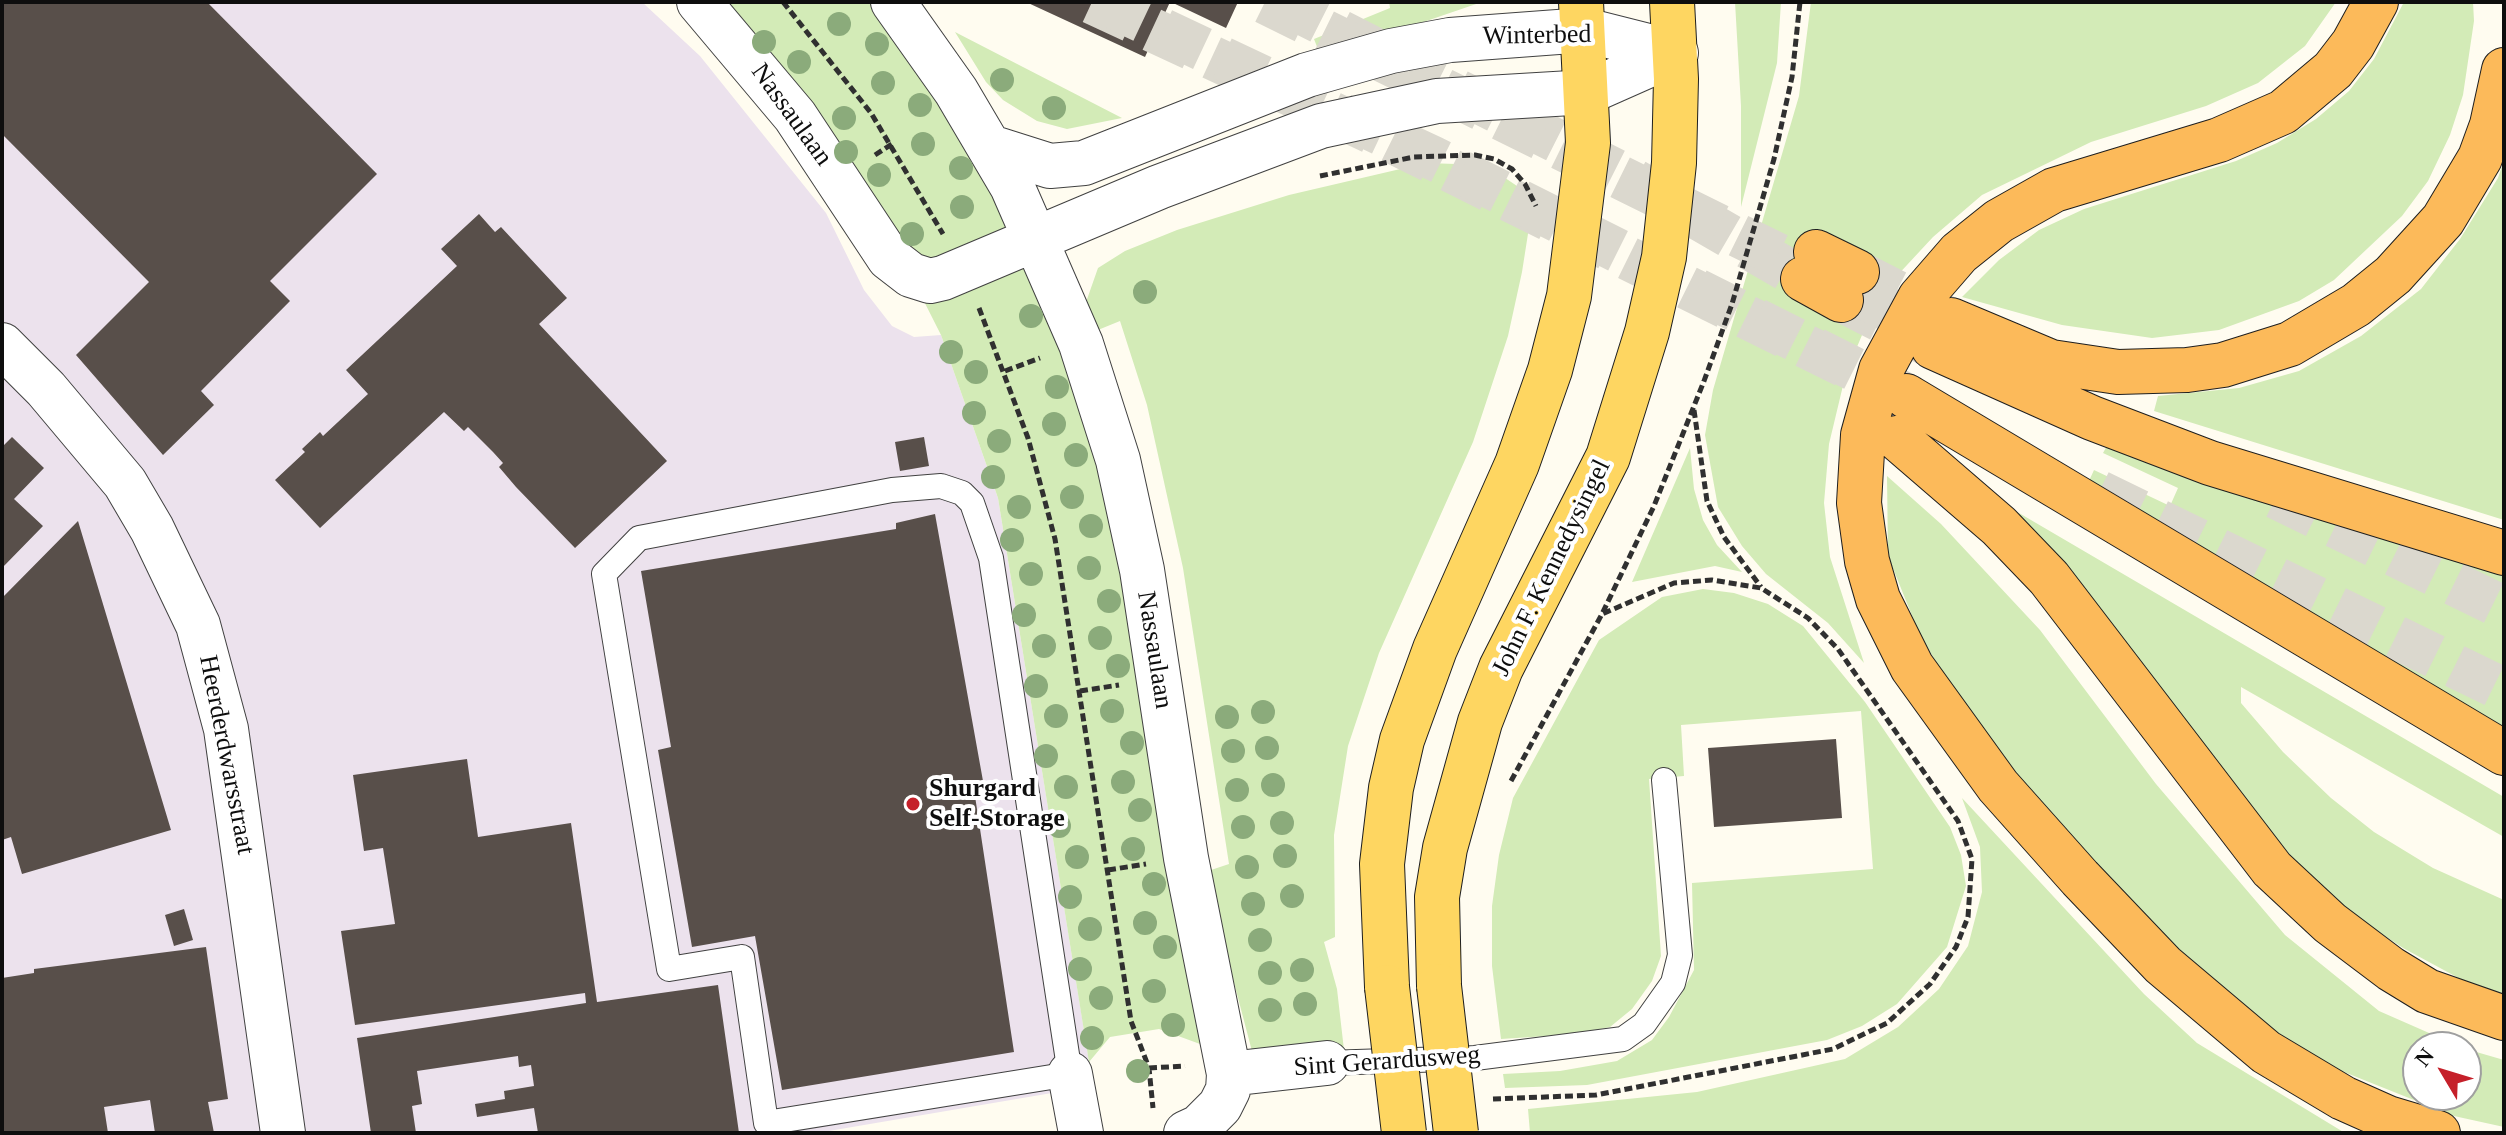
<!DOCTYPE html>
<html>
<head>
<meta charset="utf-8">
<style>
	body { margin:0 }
	#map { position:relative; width:2506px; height:1135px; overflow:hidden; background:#fffcf0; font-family:Georgia,serif }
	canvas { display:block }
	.frame { position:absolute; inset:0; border:4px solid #0e0e0e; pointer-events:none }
	.north { position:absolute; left:2402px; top:1031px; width:80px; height:80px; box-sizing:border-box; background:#fff; border:2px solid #9f9f9f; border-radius:50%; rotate:308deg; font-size:22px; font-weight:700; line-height:32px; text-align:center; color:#0e0e0e }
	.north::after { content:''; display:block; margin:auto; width:28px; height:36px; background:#c5202a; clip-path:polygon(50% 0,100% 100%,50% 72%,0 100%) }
</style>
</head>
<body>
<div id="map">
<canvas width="2506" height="1135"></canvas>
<div class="frame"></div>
<div class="north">N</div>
</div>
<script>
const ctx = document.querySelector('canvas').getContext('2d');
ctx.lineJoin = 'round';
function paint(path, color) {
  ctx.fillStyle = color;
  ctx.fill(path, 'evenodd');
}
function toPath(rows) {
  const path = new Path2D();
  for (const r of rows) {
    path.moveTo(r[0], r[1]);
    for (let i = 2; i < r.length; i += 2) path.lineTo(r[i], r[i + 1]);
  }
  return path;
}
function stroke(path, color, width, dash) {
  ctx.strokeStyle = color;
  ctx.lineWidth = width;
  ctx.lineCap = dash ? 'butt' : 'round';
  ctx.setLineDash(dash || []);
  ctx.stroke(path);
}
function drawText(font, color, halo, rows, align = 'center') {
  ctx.font = font + ' Georgia,serif';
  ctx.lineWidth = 8;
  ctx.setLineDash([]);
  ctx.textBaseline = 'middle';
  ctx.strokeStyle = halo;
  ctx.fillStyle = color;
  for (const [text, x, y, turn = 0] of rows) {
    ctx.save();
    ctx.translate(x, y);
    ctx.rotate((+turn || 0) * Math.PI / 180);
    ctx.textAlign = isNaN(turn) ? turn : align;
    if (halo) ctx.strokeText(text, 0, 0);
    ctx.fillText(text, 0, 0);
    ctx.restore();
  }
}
const industrial = toPath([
	[2,2,642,2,700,56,826,213,864,290,892,326,914,337,941,335,998,498,1093,1086,817,1133,2,1133]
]);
const green = toPath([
	[716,2,873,2,959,113,1061,319,1108,497,1200,1044,1159,1029,1110,1037,1089,1062,998,498,941,335,889,232],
	[1389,2,1482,2,1321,57,1314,39,1390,8],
	[1735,2,1781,2,1777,63,1741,207,1741,106],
	[1811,2,2336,2,2305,46,2258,83,2206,106,2091,142,1982,195,1933,237,1894,279,1865,328,1846,373,1829,444,1824,503,1830,557,1864,663,1828,623,1766,574,1742,546,1718,507,1705,435,1713,390,1799,96],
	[2404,2,2473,2,2474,21,2463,95,2450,135,2428,181,2402,216,2334,280,2299,301,2219,330,2152,338,2062,325,1962,297,1999,260,2039,230,2084,209,2236,161,2277,143,2316,119,2349,91,2374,59],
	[955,32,1122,118,1067,129,1037,121,1003,100,986,82],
	[2504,160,2504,520,2154,411,2158,396,2239,388,2299,371,2361,336,2421,289,2460,239,2498,178],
	[1426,163,1486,165,1517,186,1530,221,1522,272,1508,336,1473,442,1379,653,1348,746,1334,835,1335,937,1324,942,1337,989,1344,1050,1253,1055,1205,872,1229,864,1183,568,1147,405,1120,321,1093,332,1085,305,1098,268,1125,251,1177,230,1289,195],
	[2109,442,2504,573,2504,732,2089,481,2094,470,2170,506,2178,488,2103,453],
	[1690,448,1694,489,1703,520,1717,545,1742,572,1715,566,1632,582],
	[1887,476,1941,524,2040,630,2156,784,2285,935,2379,1011,2461,1047,2418,1047,2418,1095,2466,1095,2466,1049,2504,1060,2504,1127,2454,1116,2339,1070,2255,1019,2158,932,2046,809,1964,710,1919,633,1888,556],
	[1978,489,2504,797,2504,837,2241,687,2241,703,2283,752,2331,798,2374,832,2433,868,2504,900,2504,994,2466,982,2403,948,2346,910,2294,860,2168,704],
	[1703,589,1734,593,1768,604,1803,626,1865,702,1950,827,1961,855,1966,886,1947,947,1897,1004,1862,1026,1827,1040,1587,1085,1505,1088,1503,1074,1560,1071,1617,1061,1652,1040,1669,1017,1694,970,1692,883,1873,869,1861,711,1681,725,1684,776,1649,779,1661,956,1652,981,1632,1009,1610,1027,1577,1034,1501,1039,1492,966,1492,906,1499,855,1513,798,1599,640,1662,597],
	[1962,798,2144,994,2197,1043,2345,1133,1530,1133,1528,1109,1697,1092,1845,1059,1898,1027,1939,989,1968,946,1982,892,1980,847]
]);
const building = toPath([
	[2,2,207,2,377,174,270,281,290,301,201,391,214,405,163,455,76,355,149,282,2,134],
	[1026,2,1170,2,1145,57],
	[1171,2,1238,2,1226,28],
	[479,214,495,232,501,227,567,298,539,324,667,461,575,548,516,487,499,467,503,463,493,452,468,427,464,431,444,412,320,528,275,480,305,452,302,449,320,432,323,436,368,394,346,370,457,266,441,249],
	[12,437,44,468,14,499,43,526,2,568,2,447],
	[924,437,929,466,900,471,895,442],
	[935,514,983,781,973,783,1014,1052,782,1090,755,936,692,947,658,750,671,747,641,571,896,529,896,523],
	[78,521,171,830,22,874,11,837,2,840,2,598],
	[1836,739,1842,818,1714,827,1708,748],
	[467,759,478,837,571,823,597,1002,718,985,739,1133,538,1133,534,1108,477,1117,475,1104,505,1099,504,1091,534,1086,531,1065,519,1067,518,1056,417,1071,422,1104,412,1106,416,1133,371,1133,357,1038,586,1003,585,993,355,1025,341,931,395,924,383,848,364,851,353,775],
	[184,909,193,940,174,946,165,915],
	[206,947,228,1099,208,1102,214,1133,155,1133,150,1100,104,1107,108,1133,2,1133,2,978,34,973,34,969]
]);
const trunkTunnel = toPath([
	[1092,2,1385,138,1906,396],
	[1281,2,1628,177,1803,279],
	[1857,272,1951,320],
	[1841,300,1933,347]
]);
const motorwayTunnel = toPath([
	[1103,2,1433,158,1912,398],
	[1265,2,1944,337],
	[2099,492,2504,690],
	[2276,497,2504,608]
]);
const path = toPath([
	[783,2,871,113,943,234],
	[875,155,892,144],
	[1320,176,1414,157,1475,155,1494,159,1512,169,1525,184,1536,206],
	[979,308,1028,438,1055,539,1131,1021,1149,1068,1153,1108],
	[1005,371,1040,358],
	[1694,410,1707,501,1724,537,1761,587],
	[1080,691,1119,685],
	[1511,781,1602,614,1654,506,1704,381,1732,304,1774,159,1792,77,1800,2],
	[1108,870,1146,864],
	[1149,1068,1185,1066],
	[1493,1099,1596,1095,1833,1049,1887,1023,1930,984,1956,947,1968,917,1972,859,1958,821,1838,649,1808,618,1761,588,1712,580,1674,583,1602,614]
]);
const service = toPath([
	[941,486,962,493,972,503,991,558,1070,1074,766,1123,742,957,669,969,604,574,639,538,892,490,941,486],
	[1327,1063,1475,1058,1623,1039,1644,1024,1673,983,1680,955,1664,780]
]);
const minor = toPath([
	[699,2,795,116,889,258,911,275,930,281,943,278,1159,187,1321,126,1437,101,1588,92,1676,53],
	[893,2,956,91,1012,186,1081,344,1118,460,1142,570,1186,858,1229,1074,1228,1090,1220,1106,1199,1127,1186,1133],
	[990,147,1050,166,1084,163,1307,75,1391,51,1450,40,1585,30,1676,53],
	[2,345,46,389,125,483,152,529,198,625,226,729,283,1133],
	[1070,1074,1081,1133],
	[1229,1074,1327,1063]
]);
const primary = toPath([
	[1439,986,1437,897,1445,848,1480,722,1501,668,1608,457,1647,332,1664,257,1674,163,1676,79,1672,2],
	[1387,987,1382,864,1391,788,1402,740,1435,649,1517,464,1550,370,1569,296,1588,143,1581,2]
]);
const trunk = toPath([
	[2376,2,2353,44,2333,70,2283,112,2219,140,2054,190,1999,221,1959,253,1920,298,1881,370,1863,435,1859,503,1867,561,1878,599,1912,667,1998,786,2080,878,2163,965,2266,1052,2343,1098,2388,1118,2438,1133],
	[1816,252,1857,272],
	[1803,279,1841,300],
	[1951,320,2051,362,2118,372,2187,370,2223,365,2290,344,2356,305,2393,275,2443,220,2480,158,2492,125,2504,70],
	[1933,347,2092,418,2210,463,2504,553],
	[1906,396,2504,753],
	[1897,438,1999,526,2049,578,2272,869,2330,923,2391,969,2427,991,2504,1018]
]);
const primaryBridge = toPath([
	[1439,986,1456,1133],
	[1387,987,1404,1133]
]);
const trees = [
	[839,24],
	[764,42],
	[877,44],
	[799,62],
	[1002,80],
	[883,83],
	[920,105],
	[1054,108],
	[844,118],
	[923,144],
	[846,152],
	[961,168],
	[879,175],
	[962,207],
	[912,234],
	[1145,292],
	[1031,316],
	[951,352],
	[976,372],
	[1057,387],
	[974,413],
	[1054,424],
	[999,441],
	[1076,455],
	[993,477],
	[1072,497],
	[1019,507],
	[1091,526],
	[1012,540],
	[1089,568],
	[1031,574],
	[1109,601],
	[1024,615],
	[1100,638],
	[1044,646],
	[1118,666],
	[1036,686],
	[1112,711],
	[1263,712],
	[1056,716],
	[1227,717],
	[1132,743],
	[1267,748],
	[1233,751],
	[1046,756],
	[1123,782],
	[1273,785],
	[1066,787],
	[1237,790],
	[1140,810],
	[1282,823],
	[1059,826],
	[1243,827],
	[1133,849],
	[1285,856],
	[1077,857],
	[1247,867],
	[1154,884],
	[1292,896],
	[1070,897],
	[1253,904],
	[1145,923],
	[1090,929],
	[1260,940],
	[1165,947],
	[1080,969],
	[1302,970],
	[1270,973],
	[1154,991],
	[1101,998],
	[1305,1004],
	[1270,1010],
	[1173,1025],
	[1092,1038],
	[1138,1071]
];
const markers = [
	[913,804,8,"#c5202a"]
];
const streetNames = [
	["Winterbed",1537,36,-1],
	["Nassaulaan",791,115,54],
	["John F. Kennedysingel",1552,568,-64],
	["Nassaulaan",1154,650,81],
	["Heerderdwarsstraat",226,755,79],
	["Sint Gerardusweg",1387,1062,-4]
];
const poiNames = [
	["Shurgard",929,789],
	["Self-Storage",929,819]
];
paint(industrial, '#ece2ed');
paint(green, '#d3ebb7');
paint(building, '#584f4a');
stroke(trunkTunnel, '#dbd8ce', 44, [44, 22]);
stroke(motorwayTunnel, '#dbd8ce', 44, [44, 22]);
stroke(service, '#414141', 26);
stroke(minor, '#414141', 46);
stroke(primary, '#1f1f1f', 46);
stroke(trunk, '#1f1f1f', 46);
stroke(path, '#303030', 5, [8, 4]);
stroke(service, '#fff', 24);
stroke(minor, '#fff', 44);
stroke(primary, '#fed661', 44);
stroke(trunk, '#fcba5a', 44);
stroke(primaryBridge, '#1f1f1f', 46, []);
stroke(primaryBridge, '#fed661', 44);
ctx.fillStyle = '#8bab7b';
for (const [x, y] of trees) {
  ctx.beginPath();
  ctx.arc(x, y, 12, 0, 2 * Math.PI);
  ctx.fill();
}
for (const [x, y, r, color] of markers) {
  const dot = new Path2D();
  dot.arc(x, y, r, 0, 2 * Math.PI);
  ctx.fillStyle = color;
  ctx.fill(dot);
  stroke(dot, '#fff', 3);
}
drawText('26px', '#0e0e0e', '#fff', streetNames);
drawText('bold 26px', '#0e0e0e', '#fff', poiNames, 'left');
</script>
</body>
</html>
